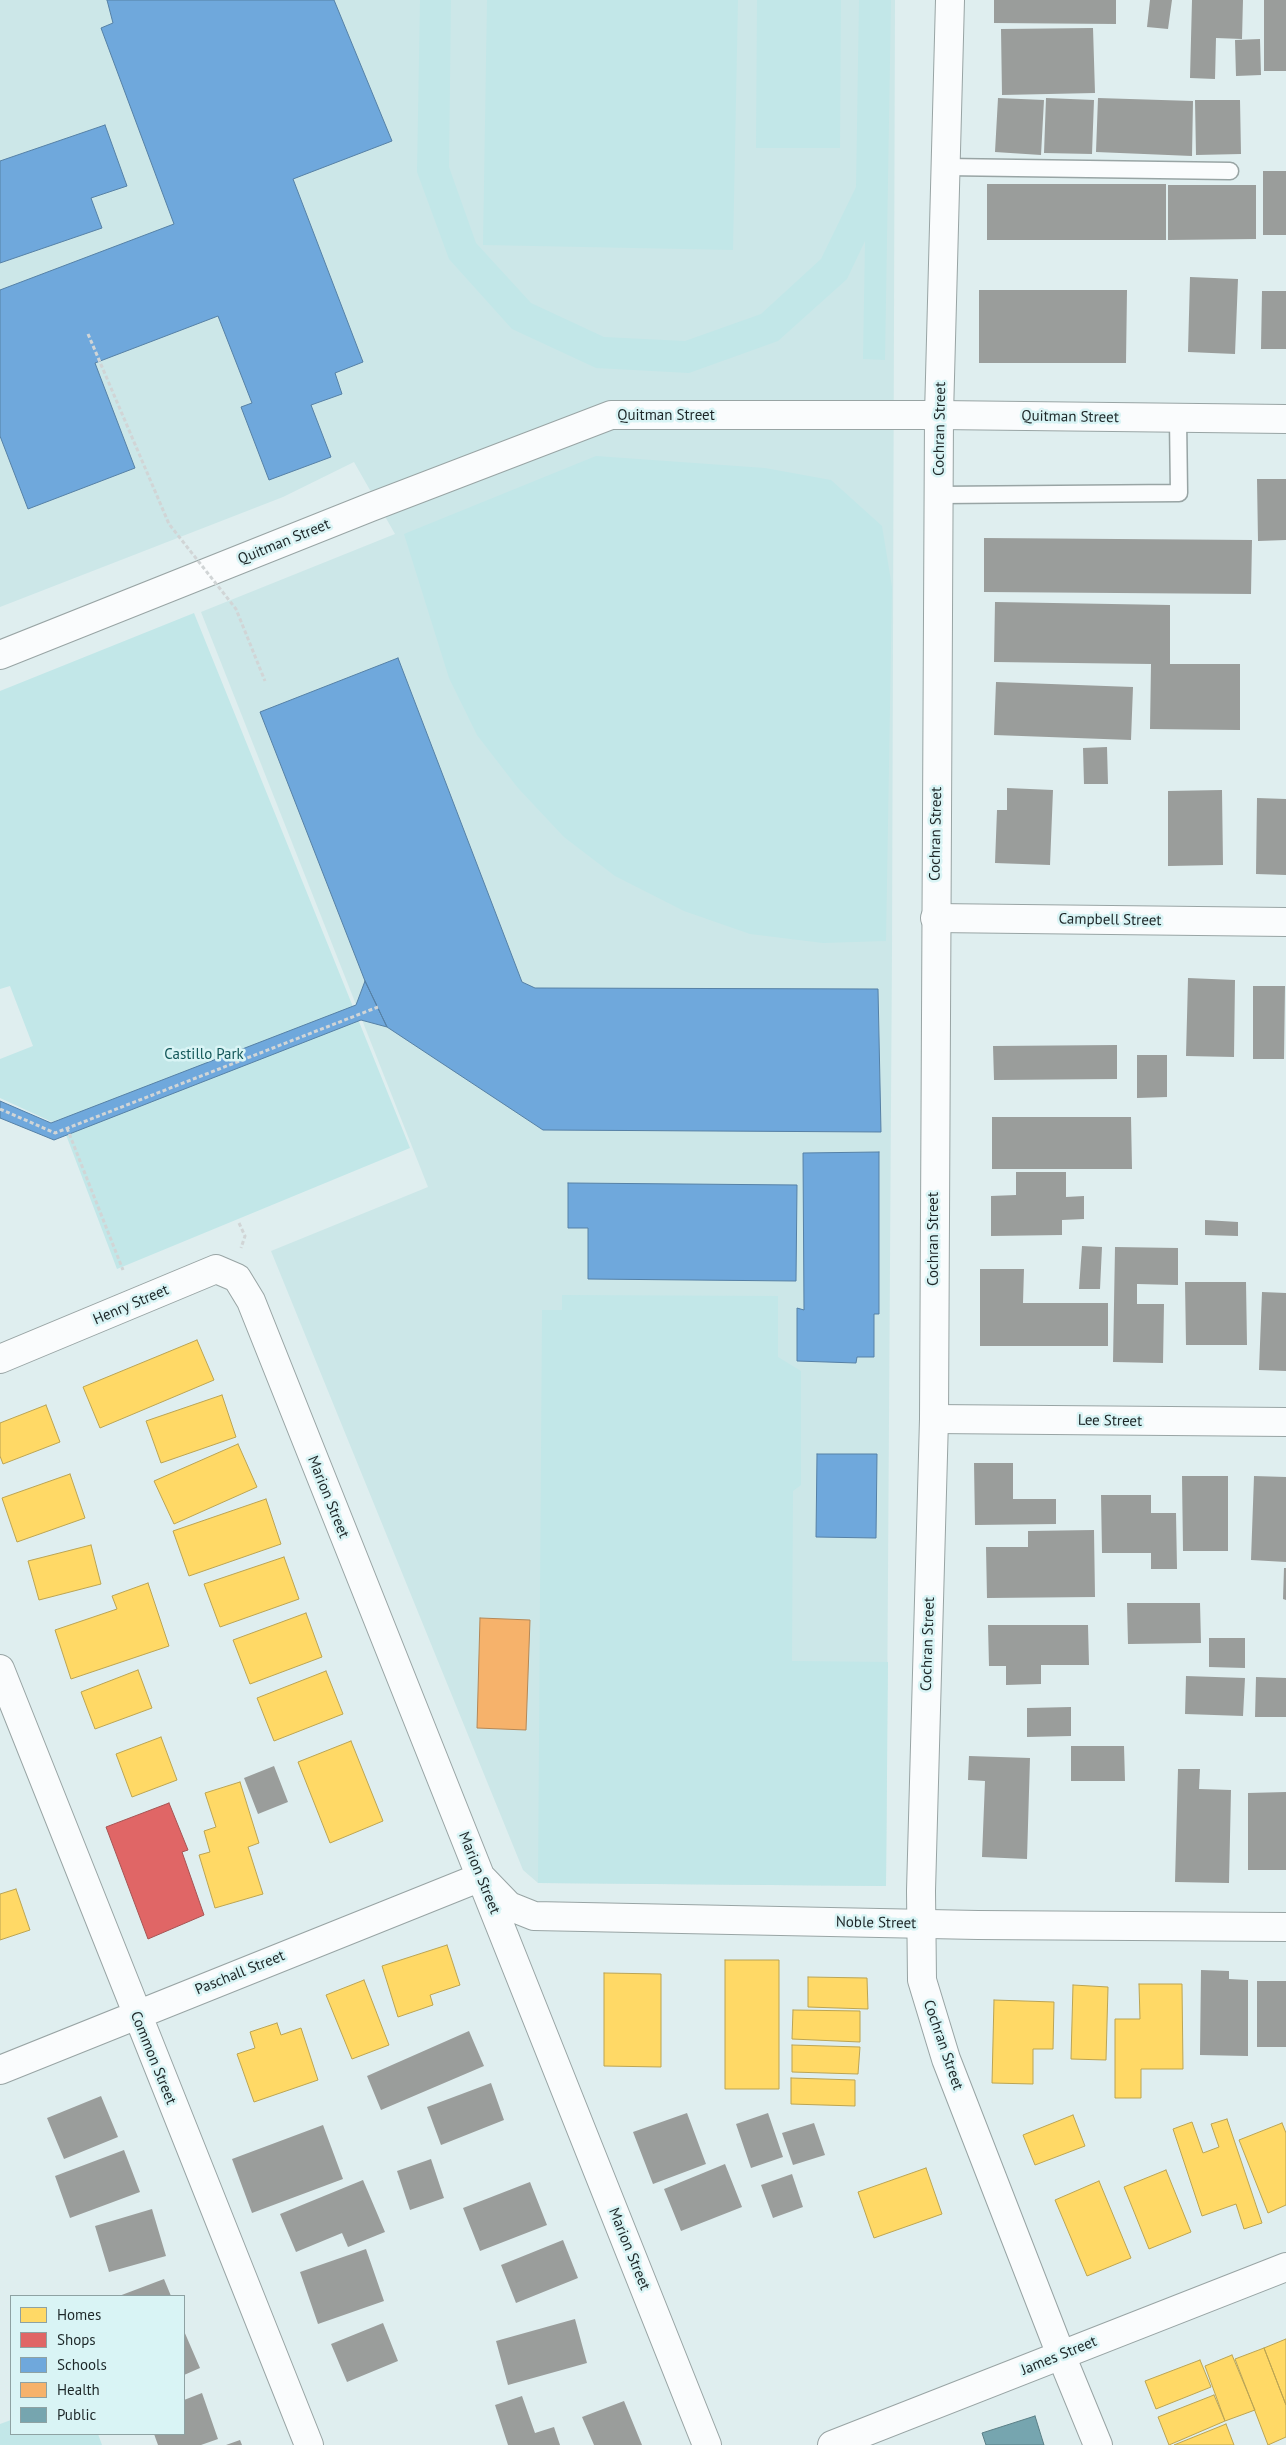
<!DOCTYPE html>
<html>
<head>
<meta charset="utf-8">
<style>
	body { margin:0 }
	#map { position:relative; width:1286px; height:2445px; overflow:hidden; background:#dfeeef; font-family:"PT Sans",sans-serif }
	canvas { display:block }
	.legend { position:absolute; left:10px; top:2295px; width:175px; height:140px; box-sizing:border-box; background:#d9f4f5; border:1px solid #8ea2a3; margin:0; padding:6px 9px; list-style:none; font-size:15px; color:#1d2728 }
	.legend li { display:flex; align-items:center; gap:10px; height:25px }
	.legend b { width:25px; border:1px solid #8ea2a3 }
</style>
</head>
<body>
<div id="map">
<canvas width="1286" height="2445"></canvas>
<ul class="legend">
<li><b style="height:14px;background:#ffd966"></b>Homes</li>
<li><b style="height:14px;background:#e06666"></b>Shops</li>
<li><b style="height:14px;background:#6fa8dc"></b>Schools</li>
<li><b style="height:14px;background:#f6b26b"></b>Health</li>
<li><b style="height:14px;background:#76a5af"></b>Public</li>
</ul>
</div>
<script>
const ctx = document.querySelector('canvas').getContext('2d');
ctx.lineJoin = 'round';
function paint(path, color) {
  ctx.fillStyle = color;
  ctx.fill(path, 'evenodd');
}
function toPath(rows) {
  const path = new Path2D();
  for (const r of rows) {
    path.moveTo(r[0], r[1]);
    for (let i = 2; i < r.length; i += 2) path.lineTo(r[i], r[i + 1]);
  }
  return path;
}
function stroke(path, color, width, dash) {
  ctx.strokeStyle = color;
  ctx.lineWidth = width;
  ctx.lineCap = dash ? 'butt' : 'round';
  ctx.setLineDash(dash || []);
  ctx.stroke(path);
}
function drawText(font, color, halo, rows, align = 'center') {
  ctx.font = font + ' "PT Sans",sans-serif';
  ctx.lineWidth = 5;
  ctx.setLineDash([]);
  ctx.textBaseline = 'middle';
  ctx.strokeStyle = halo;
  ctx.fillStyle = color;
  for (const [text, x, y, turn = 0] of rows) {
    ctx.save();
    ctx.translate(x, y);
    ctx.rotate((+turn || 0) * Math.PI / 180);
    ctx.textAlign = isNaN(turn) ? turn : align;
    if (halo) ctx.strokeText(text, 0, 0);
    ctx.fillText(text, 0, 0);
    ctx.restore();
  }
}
const built = toPath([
	[0,0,895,0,892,950,886,1886,538,1883,523,1870,271,1251,428,1187,201,612,395,534,354,462,283,497,0,607]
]);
const green = toPath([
	[420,0,451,0,449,167,476,243,531,303,604,337,685,341,761,314,821,259,856,187,859,0,891,0,885,360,863,359,865,241,847,279,778,341,689,373,596,368,512,329,449,259,417,172],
	[487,0,738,0,733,250,483,245],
	[757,0,841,0,840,148,756,148],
	[596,456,765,468,831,480,882,526,892,587,886,941,823,943,750,934,684,911,615,876,564,837,518,788,477,735,449,678,404,534],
	[194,613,410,1148,117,1269,60,1119,52,1122,0,1098,0,1059,33,1046,10,986,0,989,0,691],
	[562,1295,778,1296,778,1357,801,1371,801,1485,793,1491,792,1661,888,1662,886,1886,538,1883,542,1310,562,1310],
	[11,2420,11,2434,98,2434,102,2445,0,2445,0,2424]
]);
const homes = toPath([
	[197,1340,214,1380,100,1428,83,1387,197,1340],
	[222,1395,236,1437,161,1463,146,1421,222,1395],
	[46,1405,60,1442,3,1464,0,1456,0,1423,46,1405],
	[238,1444,257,1487,174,1524,154,1481,238,1444],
	[70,1474,85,1518,17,1542,2,1498,70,1474],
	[266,1499,281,1544,189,1576,173,1531,266,1499],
	[91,1545,101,1584,39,1600,28,1561,91,1545],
	[284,1557,299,1599,220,1627,204,1584,284,1557],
	[148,1583,169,1646,71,1679,55,1630,117,1609,112,1596,148,1583],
	[306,1613,322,1657,250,1684,233,1640,306,1613],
	[138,1670,152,1708,95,1729,81,1692,138,1670],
	[326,1671,343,1714,274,1741,257,1698,326,1671],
	[161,1737,177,1780,132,1797,116,1754,161,1737],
	[351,1741,383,1821,330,1843,298,1762,351,1741],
	[240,1782,259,1843,248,1847,263,1894,215,1908,199,1855,210,1852,204,1831,216,1827,205,1793,240,1782],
	[16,1889,30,1930,0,1940,0,1894,16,1889],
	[447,1945,460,1985,430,1995,433,2005,398,2017,382,1966,447,1945],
	[725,1960,779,1960,779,2089,725,2089,725,1960],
	[604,1973,661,1974,661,2067,604,2066,604,1973],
	[808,1977,867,1978,868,2009,808,2007,808,1977],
	[364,1980,389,2045,352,2059,326,1995,364,1980],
	[1139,1984,1182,1984,1183,2069,1141,2069,1141,2098,1115,2098,1115,2019,1140,2019,1139,1984],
	[1073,1985,1108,1987,1106,2060,1071,2059,1073,1985],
	[994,2000,1054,2002,1053,2049,1033,2049,1033,2084,992,2083,994,2000],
	[793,2010,860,2011,860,2042,792,2039,793,2010],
	[277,2023,281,2035,301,2028,318,2080,254,2102,237,2054,255,2048,250,2032,277,2023],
	[792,2045,860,2047,858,2074,792,2072,792,2045],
	[791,2078,855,2080,855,2106,791,2104,791,2078],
	[1073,2115,1085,2146,1035,2165,1023,2135,1073,2115],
	[1227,2119,1262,2223,1244,2229,1236,2204,1202,2216,1173,2129,1192,2122,1203,2153,1219,2147,1211,2124,1227,2119],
	[1282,2123,1286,2133,1286,2205,1268,2213,1239,2140,1282,2123],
	[926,2168,942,2214,874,2238,858,2192,926,2168],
	[1166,2170,1191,2232,1149,2249,1124,2187,1166,2170],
	[1099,2181,1131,2258,1087,2276,1055,2200,1099,2181],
	[1286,2339,1286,2405,1264,2348,1286,2339],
	[1264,2348,1286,2405,1286,2437,1268,2445,1235,2359,1264,2348],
	[1232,2355,1255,2410,1225,2421,1205,2366,1232,2355],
	[1200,2360,1211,2387,1156,2409,1145,2381,1200,2360],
	[1214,2395,1225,2421,1169,2445,1158,2417,1214,2395],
	[1226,2424,1234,2445,1174,2445,1226,2424]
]);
const shops = toPath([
	[169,1803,188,1850,182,1852,204,1915,148,1939,106,1827,169,1803]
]);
const schools = toPath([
	[107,0,334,0,392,141,293,179,363,362,335,373,342,394,311,405,331,457,269,480,241,407,252,403,218,316,95,363,135,468,28,509,0,436,0,290,174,224,101,28,113,23,107,0],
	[105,125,127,186,91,198,102,228,0,263,0,161,105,125],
	[398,658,522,982,535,988,878,989,881,1132,543,1130,387,1027,365,981,260,712,398,658],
	[365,981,387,1027,361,1020,54,1140,0,1118,0,1101,51,1123,356,1005,365,981],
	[879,1152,879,1314,874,1314,874,1357,857,1357,856,1363,797,1361,797,1308,804,1310,803,1153,879,1152],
	[568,1183,797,1185,796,1281,588,1279,588,1228,568,1228,568,1183],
	[817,1454,877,1454,876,1538,816,1537,817,1454]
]);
const health = toPath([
	[480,1618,530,1620,526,1730,477,1728,480,1618]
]);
const public = toPath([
	[1035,2416,1044,2445,986,2445,982,2433,1035,2416]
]);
const building = toPath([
	[994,0,1116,0,1116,24,994,23],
	[1150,0,1172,0,1168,29,1147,27],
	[1192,0,1243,0,1242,39,1216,38,1215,79,1190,78],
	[1264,0,1286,0,1286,71,1264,71],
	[1093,28,1095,93,1002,95,1001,29],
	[1260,39,1261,75,1236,76,1235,40],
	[998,98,1044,100,1041,155,995,152],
	[1046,98,1094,100,1092,154,1044,153],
	[1098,98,1193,101,1192,156,1096,152],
	[1195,100,1240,100,1241,154,1196,155],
	[1263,171,1286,171,1286,235,1263,235],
	[987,184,1166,184,1166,240,987,240],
	[1168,185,1256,185,1256,239,1168,240],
	[1190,277,1238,279,1235,354,1188,352],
	[979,290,1127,290,1126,363,979,363],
	[1262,291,1286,291,1286,349,1261,349],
	[1257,479,1286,479,1286,540,1258,541],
	[984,538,1252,540,1251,594,984,592],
	[995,602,1170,605,1170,664,1240,664,1240,730,1150,729,1151,664,994,662],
	[996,682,1133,687,1131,740,994,735],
	[1107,747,1108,784,1084,784,1083,748],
	[1007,788,1053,790,1050,865,995,863,997,810,1007,810],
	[1222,790,1223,865,1168,866,1168,791],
	[1257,798,1286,799,1286,875,1256,874],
	[1188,978,1235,980,1234,1057,1186,1056],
	[1253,986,1285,986,1284,1059,1253,1059],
	[1117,1045,1117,1079,994,1080,993,1046],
	[1137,1055,1167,1055,1167,1097,1137,1098],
	[992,1117,1131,1117,1132,1169,992,1169],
	[1016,1172,1066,1172,1066,1197,1084,1196,1084,1219,1062,1220,1062,1235,991,1236,991,1196,1016,1195],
	[1205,1220,1238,1222,1238,1236,1205,1235],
	[1082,1246,1102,1247,1100,1289,1079,1289],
	[1115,1247,1178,1248,1178,1285,1137,1284,1137,1304,1164,1304,1163,1363,1113,1362],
	[980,1269,1024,1269,1023,1303,1108,1303,1108,1346,980,1346],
	[1185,1282,1246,1282,1247,1345,1186,1345],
	[1262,1292,1286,1293,1286,1371,1259,1370],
	[974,1463,1013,1463,1013,1499,1056,1499,1056,1524,975,1525],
	[1182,1476,1228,1476,1228,1551,1183,1551],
	[1254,1476,1286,1477,1286,1562,1251,1560],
	[1101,1495,1151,1495,1151,1513,1176,1513,1177,1569,1151,1569,1151,1553,1102,1553],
	[1094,1530,1095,1597,987,1598,986,1547,1028,1547,1028,1531],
	[1284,1568,1286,1568,1286,1600,1283,1599],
	[1127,1603,1200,1603,1201,1643,1128,1644],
	[988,1625,1088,1625,1089,1665,1041,1665,1041,1684,1006,1685,1006,1666,989,1666],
	[1209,1638,1245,1638,1245,1668,1209,1667],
	[1186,1676,1245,1678,1243,1716,1185,1714],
	[1256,1677,1286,1678,1286,1717,1255,1717],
	[1071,1707,1071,1736,1027,1737,1027,1708],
	[1071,1746,1124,1746,1125,1781,1071,1781],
	[969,1756,1030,1758,1027,1859,982,1857,985,1781,968,1780],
	[274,1766,288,1802,258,1814,244,1778],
	[1178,1769,1200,1769,1199,1789,1231,1790,1229,1883,1175,1882],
	[1286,1792,1286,1870,1248,1870,1248,1793],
	[1201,1970,1229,1971,1229,1979,1248,1980,1248,2056,1200,2055],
	[1257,1981,1286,1981,1286,2047,1257,2047],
	[469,2031,484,2066,381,2110,367,2076],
	[491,2083,504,2120,441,2145,427,2107],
	[101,2096,118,2137,64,2159,47,2118],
	[687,2113,706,2164,653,2184,633,2132],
	[768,2113,783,2157,751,2168,736,2124],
	[814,2123,825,2155,793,2165,782,2133],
	[323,2125,343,2179,252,2213,232,2159],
	[124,2150,140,2192,70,2218,55,2176],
	[431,2159,444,2198,410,2210,397,2171],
	[725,2164,742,2207,681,2231,664,2189],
	[792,2174,803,2207,773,2218,761,2185],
	[363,2180,385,2232,348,2247,342,2233,296,2252,280,2214],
	[530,2182,547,2225,480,2251,463,2208],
	[152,2209,166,2256,109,2272,95,2226],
	[563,2240,578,2278,516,2303,501,2265],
	[366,2249,384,2301,318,2324,300,2272],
	[164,2279,171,2296,119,2296],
	[575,2319,587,2363,508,2385,496,2341],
	[383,2323,398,2361,347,2382,331,2344],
	[184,2331,200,2368,184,2375],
	[202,2393,218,2439,201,2445,158,2445,154,2434,184,2434,184,2400],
	[522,2396,535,2433,554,2427,560,2445,508,2445,495,2405],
	[624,2401,642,2445,594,2445,582,2417],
	[240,2440,242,2445,226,2445]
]);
const path = toPath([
	[0,1109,55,1133,378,1007],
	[67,1128,123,1270],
	[239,1223,245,1236,241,1248]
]);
const service = toPath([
	[946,167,1230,171],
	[939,495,1179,493,1178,418]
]);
const minor = toPath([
	[935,918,1286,922],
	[0,1359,216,1269,237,1278,251,1301,707,2445],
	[934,1419,1286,1422],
	[0,1669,309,2445],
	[0,2070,481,1877,509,1906,534,1916,978,1925,1286,1927],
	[832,2445,1286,2267]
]);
const tertiary = toPath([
	[950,0,939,415,934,1419,921,1891,922,1980,946,2059,1061,2355,1098,2445]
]);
const secondary = toPath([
	[0,655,371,507,611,415,939,415,1286,419]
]);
const pathBridge = toPath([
	[88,334,169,524,236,609,265,681]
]);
const streetNames = [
	["Quitman Street",666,416],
	["Quitman Street",1070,417,1],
	["Cochran Street",940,429,-89],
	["Quitman Street",284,542,-22],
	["Cochran Street",936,834,-89],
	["Campbell Street",1110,920,1],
	["Cochran Street",934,1239,-90],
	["Henry Street",131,1305,-23],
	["Lee Street",1110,1421,1],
	["Marion Street",328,1497,68],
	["Cochran Street",928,1644,-88],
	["Marion Street",479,1873,68],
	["Noble Street",876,1923,1],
	["Paschall Street",240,1973,-22],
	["Cochran Street",943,2045,71],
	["Common Street",153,2058,68],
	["Marion Street",629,2249,68],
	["James Street",1059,2356,-22]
];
const parkNames = [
	["Castillo Park",204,1055]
];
paint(built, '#cce7e8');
paint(green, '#c2e7e8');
paint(homes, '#ffd966');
stroke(homes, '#bba453', 1);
paint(shops, '#e06666');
stroke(shops, '#a65353', 1);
paint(schools, '#6fa8dc');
stroke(schools, '#5681a6', 1);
paint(health, '#f6b26b');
stroke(health, '#b58857', 1);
paint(public, '#76a5af');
stroke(public, '#5b7f86', 1);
paint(building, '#9a9d9b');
stroke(service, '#98a4a4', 19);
stroke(minor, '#98a4a4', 30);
stroke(tertiary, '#98a4a4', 30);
stroke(secondary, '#98a4a4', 30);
stroke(path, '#d1d5d6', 3, [4, 2.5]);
stroke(service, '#fafcfd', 16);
stroke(minor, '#fafcfd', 28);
stroke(tertiary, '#fafcfd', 28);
stroke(secondary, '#fafcfd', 28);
stroke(pathBridge, '#d1d5d6', 3, [4, 2.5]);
drawText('15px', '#1d2728', '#d9f4f5', streetNames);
drawText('15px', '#135759', '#d9f4f5', parkNames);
</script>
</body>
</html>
